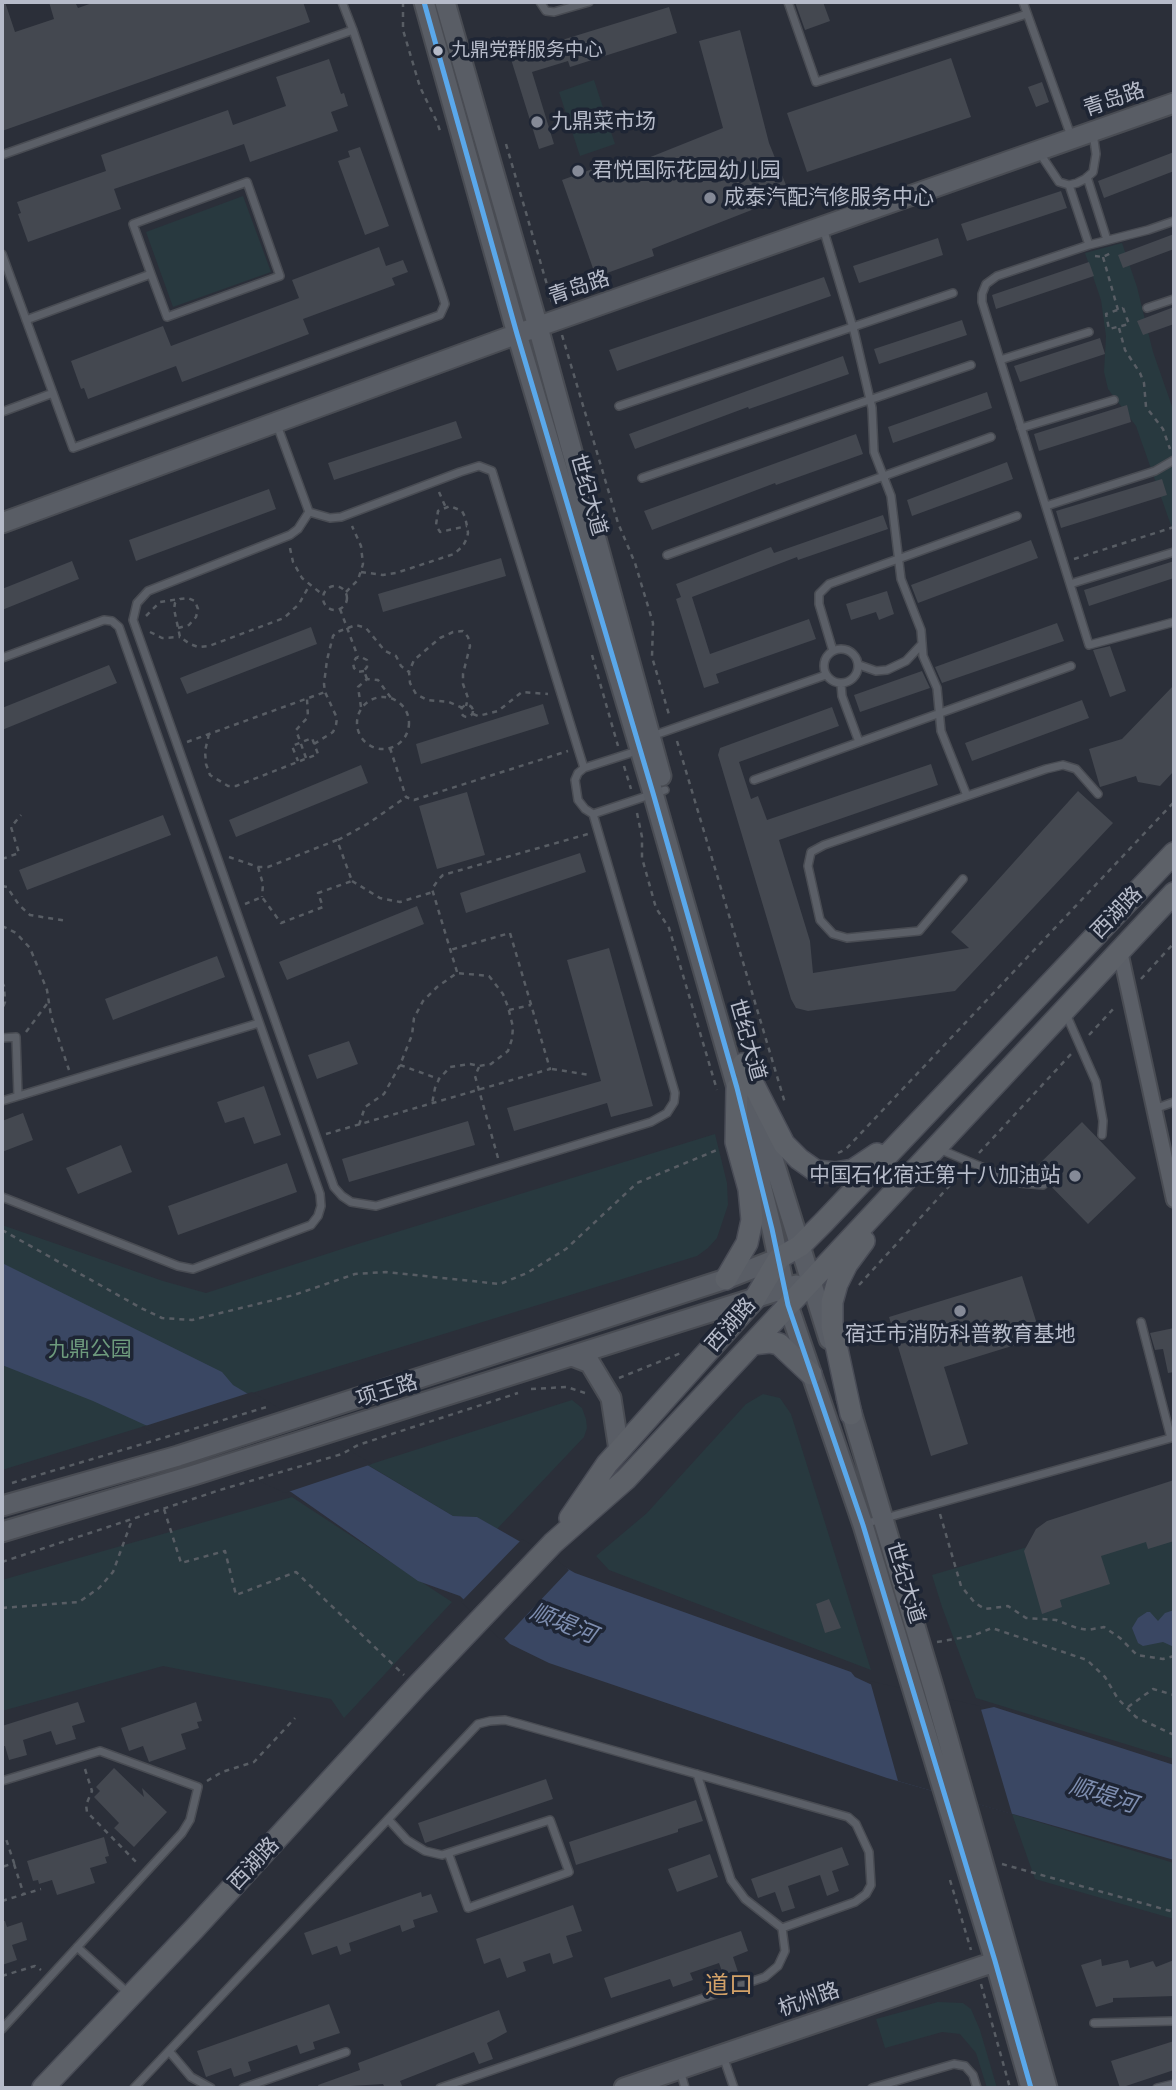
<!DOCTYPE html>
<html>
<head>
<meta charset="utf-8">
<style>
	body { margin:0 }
	#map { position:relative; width:1176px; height:2090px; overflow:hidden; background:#2b2f39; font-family:"PT Sans Narrow",sans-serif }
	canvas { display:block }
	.frame { position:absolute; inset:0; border:4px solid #b6bbc9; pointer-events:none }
</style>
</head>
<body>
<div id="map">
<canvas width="1176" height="2090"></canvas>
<div class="frame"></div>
</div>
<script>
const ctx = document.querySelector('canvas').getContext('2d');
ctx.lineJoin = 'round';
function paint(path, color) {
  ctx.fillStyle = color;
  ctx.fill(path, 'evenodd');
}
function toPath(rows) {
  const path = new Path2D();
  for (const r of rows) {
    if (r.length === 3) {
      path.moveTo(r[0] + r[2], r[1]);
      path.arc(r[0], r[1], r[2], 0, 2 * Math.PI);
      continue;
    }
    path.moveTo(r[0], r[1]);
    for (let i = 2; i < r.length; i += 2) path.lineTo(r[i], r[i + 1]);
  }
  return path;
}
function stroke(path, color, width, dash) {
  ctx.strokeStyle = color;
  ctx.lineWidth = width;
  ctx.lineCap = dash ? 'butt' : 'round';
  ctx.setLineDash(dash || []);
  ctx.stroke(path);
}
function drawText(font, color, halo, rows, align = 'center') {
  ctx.font = font + ' "PT Sans Narrow","Noto Sans SC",sans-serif';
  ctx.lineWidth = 7;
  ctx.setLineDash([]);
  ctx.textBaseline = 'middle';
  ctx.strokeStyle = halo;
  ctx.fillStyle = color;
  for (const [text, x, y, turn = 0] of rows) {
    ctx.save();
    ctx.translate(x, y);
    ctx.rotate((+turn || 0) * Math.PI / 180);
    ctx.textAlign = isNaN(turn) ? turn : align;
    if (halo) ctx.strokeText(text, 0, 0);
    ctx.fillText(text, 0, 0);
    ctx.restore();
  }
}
const green = toPath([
	[594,80,615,144,580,156,559,92],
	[243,196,271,272,173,307,146,232],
	[1122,243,1137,287,1153,352,1174,412,1174,534,1136,426,1108,389,1104,372,1106,336,1101,300,1085,253],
	[715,1134,727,1183,728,1205,717,1238,708,1248,697,1256,2,1470,2,1225,163,1281,206,1293,348,1247],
	[763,1394,780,1398,791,1414,871,1670,609,1570,596,1556,647,1513,746,1404],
	[572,1400,582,1408,586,1419,587,1428,584,1437,497,1529,477,1517,453,1516,368,1465],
	[292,1497,452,1602,344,1718,331,1699,163,1666,2,1711,2,1580],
	[1174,1504,1174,1759,976,1698,942,1607,932,1575],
	[1012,1814,1174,1863,1174,1919,1035,1879],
	[938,2002,963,2003,971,2009,980,2030,997,2088,987,2088,976,2053,960,2034,942,2032,885,2048,876,2019]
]);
const water = toPath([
	[2,1263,222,1372,233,1385,453,1516,477,1517,575,1573,851,1672,855,1677,870,1684,980,1710,994,1707,1174,1765,1174,1860,887,1778,549,1663,510,1644,460,1596,418,1581,291,1492,93,1401,2,1365],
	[1174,1610,1174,1647,1163,1642,1143,1646,1138,1643,1132,1628,1138,1618,1147,1612,1150,1612,1158,1621,1165,1613]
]);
const pier = toPath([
	[252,1392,372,1464,285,1493,142,1427],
	[522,1539,556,1559,569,1570,502,1641,461,1602],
	[870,1681,980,1706,1012,1814,898,1781]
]);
const building = toPath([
	[2,2,5,2,15,32,54,19,49,2,75,2,78,8,95,2,303,2,310,22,2,131],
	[795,2,823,2,830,21,805,30],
	[669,7,677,33,570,67,568,61,532,72,554,144,539,149,510,56],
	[740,30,769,143,790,195,652,249,654,256,596,277,562,180,620,159,623,168,723,128,699,41],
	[951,58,971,117,807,172,787,113],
	[329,59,341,94,344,93,348,106,331,112,338,131,250,162,244,144,114,189,121,209,28,242,18,214,21,213,17,202,106,171,101,155,228,110,233,125,286,106,276,77],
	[1042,82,1049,102,1036,107,1028,87],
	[360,147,389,226,365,235,338,161,350,157,348,151],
	[1174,152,1174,171,1104,198,1098,181],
	[1061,191,1067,208,967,241,961,224],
	[1174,234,1174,249,1123,268,1118,255],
	[938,238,943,255,859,283,853,266],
	[379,247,386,266,403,260,408,272,392,278,395,285,303,319,309,334,182,382,176,366,88,399,84,388,81,389,71,361,163,326,171,346,299,298,292,280],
	[1089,262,1094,276,996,309,992,295],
	[824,277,831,296,617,371,609,350],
	[1174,307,1174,324,1143,335,1137,321],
	[962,320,967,335,879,364,874,349],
	[1100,338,1105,354,1020,382,1014,366],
	[843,356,849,374,749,409,748,407,635,449,629,434],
	[987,392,992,408,893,443,888,427],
	[1127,405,1131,422,1039,451,1034,434],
	[456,421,462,438,334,480,328,463],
	[856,434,863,454,776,485,775,483,652,530,644,511],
	[1007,462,1013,479,912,516,907,500],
	[1162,479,1167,495,1061,528,1056,511],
	[269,489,276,509,136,561,129,540],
	[883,515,888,529,798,560,797,557,692,597,710,654,809,619,816,639,716,674,719,683,704,688,676,599,681,597,676,584,771,547,774,553],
	[1031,540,1038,558,918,603,911,585],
	[501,558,506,576,383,612,378,594],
	[72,561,79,579,2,610,2,589],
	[1174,561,1174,578,1089,606,1084,590],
	[887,591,894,614,879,620,876,612,851,620,846,604],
	[1057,623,1064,641,942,683,935,667],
	[311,627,317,644,187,694,180,678],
	[1110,646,1126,691,1110,697,1093,650],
	[109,665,117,683,2,730,2,708],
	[922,671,930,688,860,712,854,695],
	[1174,685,1174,771,1160,786,1138,782,1136,776,1100,787,1089,749,1122,739],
	[1082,700,1089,718,972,761,965,743],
	[543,704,549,724,421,764,416,744],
	[832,707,839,726,739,762,751,799,758,796,767,820,931,764,938,785,779,840,810,941,813,973,969,948,951,932,1078,791,1113,823,955,991,808,1011,796,1008,791,999,718,755,720,748],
	[361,765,368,783,236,837,229,820],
	[467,792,485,855,437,869,419,806],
	[163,815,171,835,27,890,19,870],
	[580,853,586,872,466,913,460,893],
	[417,906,424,924,287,980,279,962],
	[609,948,653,1106,611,1117,607,1103,514,1131,507,1108,601,1081,567,960],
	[217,956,225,977,113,1020,105,999],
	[349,1041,358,1064,317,1079,308,1055],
	[264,1086,281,1135,254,1144,244,1117,225,1123,217,1102],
	[23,1113,33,1140,2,1152,2,1121],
	[468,1121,475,1145,349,1182,342,1159],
	[1082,1122,1136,1178,1088,1224,1034,1169],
	[121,1145,132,1172,78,1194,66,1168],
	[287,1163,297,1192,178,1235,168,1206],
	[1022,1276,1041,1337,944,1367,968,1444,931,1456,889,1317],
	[1174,1328,1174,1372,1168,1373,1163,1349,1155,1350,1150,1333],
	[1174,1480,1174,1541,1148,1549,1146,1542,1101,1556,1110,1584,1060,1600,1062,1607,1042,1614,1024,1551,1036,1529,1047,1521],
	[829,1599,841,1628,825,1633,816,1604],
	[78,1702,85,1722,72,1726,76,1739,56,1745,51,1731,23,1740,27,1755,9,1760,5,1746,2,1746,2,1726],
	[196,1702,202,1721,197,1722,199,1728,181,1734,186,1749,149,1762,143,1746,129,1751,121,1728],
	[114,1768,144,1797,142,1788,167,1812,134,1847,114,1828,119,1823,94,1797,100,1791,96,1787],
	[546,1779,553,1799,425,1843,418,1823],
	[696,1800,703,1821,678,1829,678,1832,576,1865,569,1842],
	[104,1837,109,1856,105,1857,107,1863,90,1868,95,1883,57,1895,52,1880,39,1884,38,1880,33,1881,27,1861],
	[842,1847,849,1865,832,1871,839,1891,827,1896,820,1875,788,1886,795,1908,782,1912,775,1892,758,1898,751,1879],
	[710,1854,718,1877,677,1892,668,1869],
	[421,1892,422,1897,431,1894,438,1912,413,1920,415,1927,402,1932,400,1925,349,1943,351,1951,340,1955,337,1946,312,1955,304,1933],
	[573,1905,582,1931,566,1936,573,1957,553,1964,550,1953,523,1962,526,1971,507,1978,500,1958,484,1964,476,1939],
	[2,1921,5,1921,7,1927,22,1922,27,1940,12,1945,17,1960,2,1965],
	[741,1931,748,1951,733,1957,740,1978,726,1983,719,1963,690,1973,693,1980,673,1987,670,1979,611,1998,604,1978],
	[1101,1959,1102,1966,1128,1960,1130,1968,1153,1961,1156,1967,1174,1960,1174,1996,1113,1998,1113,2002,1096,2007,1081,1965],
	[329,2004,340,2033,313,2042,315,2049,300,2054,297,2045,248,2062,251,2071,234,2077,231,2068,206,2077,197,2051],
	[499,2010,507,2032,487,2043,493,2059,479,2064,474,2052,400,2081,403,2088,385,2088,383,2084,319,2088,318,2085,360,2070,358,2063],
	[1174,2041,1174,2070,1120,2088,1111,2061]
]);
const path = toPath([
	[403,2,403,30,420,87,437,122,441,134],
	[506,144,552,302],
	[1095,256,1103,257,1111,253],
	[1103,257,1118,310],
	[1123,308,1129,324,1109,329,1106,314,1123,308],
	[1119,328,1125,350,1140,373,1144,383,1146,407,1163,429,1170,449],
	[562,335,618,523,635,563,653,623,652,657,670,718],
	[439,492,446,508],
	[290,548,293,562,302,578,323,595],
	[1074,559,1174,527],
	[361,572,383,575,396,573,454,554,463,546,467,538,468,533,467,526,465,517,462,511,450,506,438,511,436,525,440,532,467,526],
	[335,598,12],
	[346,592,358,580,363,564,361,546,352,526],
	[340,609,358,657],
	[146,616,160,602,179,599],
	[178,628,189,625,196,617,198,609,195,601,188,598,180,599,175,603,174,609,180,637,190,644,198,647,209,646,284,618,299,604,309,586],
	[150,632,162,638,180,637],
	[592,655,618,746],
	[364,671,358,672,354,668,353,663,356,658,361,657,367,660,367,667,364,671,367,679],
	[383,723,26],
	[467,711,6],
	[361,707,358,687,367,679,378,680,391,698],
	[463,708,449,702,427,700,416,694,410,683,409,672,414,660,440,638,453,632,463,631,468,637,470,646,463,674,463,684,468,698,466,706],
	[473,714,478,716,498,711,522,692,548,694],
	[209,734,205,751,206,764,210,775,228,786,236,786,318,754,312,738,292,746,298,761],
	[677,741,785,1103],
	[187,742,325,692],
	[314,744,333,732,336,725,337,718,325,692,324,684,327,660,333,636,337,632,356,625,366,628,385,651,396,656,401,666,409,672],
	[390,748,406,797,414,800,568,751],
	[306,758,296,730,308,717,307,699],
	[624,766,631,789],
	[637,813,642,837,642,858,656,908,669,928,717,1090],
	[338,840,369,823,406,797],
	[229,857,258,867,268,867,337,840,352,881,318,893,323,907,281,923,262,897,245,904],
	[2,859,19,853,11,827,21,815],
	[258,867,263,884,262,897],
	[352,881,380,898,400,902,433,892],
	[2,886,7,887,19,905,30,915,67,921],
	[2,926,16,933,30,948,47,990,51,1016,69,1070],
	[457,972,432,889,438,880,443,875,588,834],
	[1141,979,1174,943],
	[2,982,4,986,5,1002,2,1010],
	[509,1010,531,1005],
	[26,1032,49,1001],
	[1089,1035,1115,1007],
	[400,1065,439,1079],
	[479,1067,475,1076,498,1158],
	[552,1069,590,1075],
	[359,1125,365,1107,384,1094,400,1065,412,1035,414,1018,423,1001,437,987,457,973,489,976,503,994,508,1007,513,1027,512,1039,508,1051,491,1064,479,1066,470,1064,450,1067,439,1079,435,1088,432,1104],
	[326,1134,550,1069,510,933,450,950],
	[838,1153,846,1149,1174,802],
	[979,1153,1072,1053],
	[2,1230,141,1308,162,1318,192,1320,294,1295,355,1274,386,1272,500,1284,527,1273,566,1249,637,1183,717,1150],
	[859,1285,963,1171],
	[619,1378,681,1353],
	[531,1389,567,1387,588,1394],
	[12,1483,270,1406],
	[164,1509,181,1563,225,1551,236,1595,296,1572,404,1675],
	[940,1514,961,1586,975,1603,985,1609,1008,1606,1026,1618,1056,1620,1077,1628,1088,1630,1104,1627,1120,1638,1137,1655,1163,1659,1174,1656],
	[2,1562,220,1490,342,1454,358,1445,518,1393],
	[2,1608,79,1602,99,1588,113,1572,132,1520],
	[1173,1637,1174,1642],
	[937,1642,972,1636,992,1628,1087,1660,1105,1677,1118,1699,1136,1717,1174,1735],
	[1128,1707,1153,1689,1174,1695],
	[85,1769,92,1791,86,1805,87,1812,139,1865],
	[207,1781,222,1772,254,1762,295,1718],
	[2,1836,3,1841,6,1839,14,1863,2,1867],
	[14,1864,24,1895],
	[1002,1864,1174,1912],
	[950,1880,971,1950],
	[2,1901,41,1889],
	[2,1976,35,1966,41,1970],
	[981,1984,1010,2088]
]);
const lane = toPath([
	[540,2,546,11,554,12,589,2],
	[788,2,816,82,1027,14],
	[1023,2,1071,136],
	[1039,152,1059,182,1069,185,1077,183,1085,179,1093,172,1096,154,1093,133],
	[2,155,353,30,342,2],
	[1087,177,1107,240],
	[1069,185,1089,245],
	[1174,221,1148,230,1089,245,997,276,986,284,982,294,982,302,1089,645,1174,622],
	[823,228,854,331,872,408,874,452,891,496,901,579,921,630,923,656,937,688,941,731,967,796,824,845,811,852,808,866,820,920,833,934,847,938,919,931,963,879],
	[2,254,73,448,440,315,445,304,441,291,353,30],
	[1147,308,1174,299],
	[26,320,151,274,167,317,280,276,247,182,133,224,151,274],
	[1000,360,1089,332],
	[619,406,953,293],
	[2,412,53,393],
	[277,425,309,512,298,529,290,535,148,591,137,603,133,620,334,1187,342,1196,351,1202,376,1206,651,1122,667,1113,674,1102,675,1093,593,814],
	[1021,428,1114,400],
	[642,478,971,365],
	[1046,506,1155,471,1174,460],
	[309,512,330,518,341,517,460,472,479,466,492,471,584,768],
	[667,555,991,437],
	[1070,584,1174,552],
	[841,666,17],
	[833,651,819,604,819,594,829,584,1017,516],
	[2,658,104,620,112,621,119,627,320,1194,321,1206,318,1216,311,1225,193,1269,178,1266,2,1197],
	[859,665,876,671,887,670,906,661,922,644],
	[841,684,842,696,859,742],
	[652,736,826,675],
	[640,750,584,768,578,773,575,780,578,800,585,809,593,814,665,790],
	[754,780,1071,666],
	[967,796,1046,769,1063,765,1076,769,1098,794],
	[1066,1014,1096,1082,1103,1121,1102,1135],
	[2,1038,16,1037,18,1096],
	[2,1101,259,1023],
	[1154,1109,1174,1102],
	[939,1149,1020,1183,1043,1185],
	[864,1524,1171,1438,1141,1322],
	[697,1774,731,1880,745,1899,782,1928],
	[2,1781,100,1751,198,1787,190,1820,182,1833,2,2029],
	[388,1819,407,1840,425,1851,442,1855,550,1820,569,1872,468,1908,449,1855],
	[77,1947,128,1993],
	[1094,2023,1174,2021],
	[169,2051,191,2077,211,2088],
	[723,2056,734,2088],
	[680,2070,685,2088],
	[134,2088,478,1724,490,1721,505,1720,520,1724,848,1817,856,1824,869,1852,871,1885,866,1894,855,1902,782,1928,785,1951,778,1966,765,1977,440,2088],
	[243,2088,346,2052],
	[872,2088,954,2064,965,2066,973,2075,977,2088],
	[1157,2088,1174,2084]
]);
const street = toPath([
	[1120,951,1174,1200]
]);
const secondary = toPath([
	[424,2,517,334,653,793,737,1088,772,1229,788,1305,863,1525,995,1961,1031,2088],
	[445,2,538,327,661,776],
	[2,523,517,334,1174,103],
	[755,1101,829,1339],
	[572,1356,590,1363,611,1398,619,1450],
	[847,1398,934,1690,1047,2088],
	[2,1506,178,1456,726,1279,779,1258],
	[2,1532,194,1475,796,1285],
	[624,2088,1006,1958]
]);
const primary = toPath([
	[743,1064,784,1144,799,1159,816,1171,835,1173,853,1170,877,1154],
	[726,1279,747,1243,752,1220,749,1189,736,1142,737,1088],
	[752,1344,770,1342,779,1344,811,1374],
	[851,1414,832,1326,832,1302,837,1284,847,1264,864,1241],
	[570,1518,607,1464,754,1300,779,1258,800,1246,824,1222,1174,853],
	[43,2088,195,1928,416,1687,553,1543,626,1479,1174,893]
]);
const bus1 = toPath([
	[424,2,517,334,653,793,737,1088,772,1229,788,1305,863,1525,995,1961,1031,2088]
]);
const markers = [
	[438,51,6,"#b6bbc9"],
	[537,122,7,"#858a97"],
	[578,171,7,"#858a97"],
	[710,198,7,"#858a97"],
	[1075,1176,7,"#858a97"],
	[960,1311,7,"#858a97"]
];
const busNames = [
	["九鼎党群服务中心",451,51]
];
const streetNames = [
	["青岛路",1114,100,-19],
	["青岛路",579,288,-19],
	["世纪大道",588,495,74],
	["西湖路",1117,913,-46],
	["世纪大道",747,1040,74],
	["西湖路",731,1325,-49],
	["项王路",387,1391,-17],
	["世纪大道",905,1583,73],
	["西湖路",254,1864,-47],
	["杭州路",809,2000,-19]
];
const poiNames = [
	["九鼎菜市场",551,122],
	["君悦国际花园幼儿园",592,171],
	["成泰汽配汽修服务中心",724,198],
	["中国石化宿迁第十八加油站",1061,1176,"right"],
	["宿迁市消防科普教育基地",960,1335,"center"]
];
const parkNames = [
	["九鼎公园",90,1350]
];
const waterNames = [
	["顺堤河",563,1624,22],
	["顺堤河",1103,1796,17]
];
const quarterNames = [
	["道口",729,1986]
];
paint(green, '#28393f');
paint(water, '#3a4763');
paint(pier, '#2b2f39');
paint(building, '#444850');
stroke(lane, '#494c53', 10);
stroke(street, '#494c53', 18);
stroke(secondary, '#494c53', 23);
stroke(primary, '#494c56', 24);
stroke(path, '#585d64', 2.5, [5, 5]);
stroke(lane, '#5b5f67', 7);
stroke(street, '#5b5f67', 14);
stroke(secondary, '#595d65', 19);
stroke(primary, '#5d6168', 21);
stroke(bus1, '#5aa8eb', 5);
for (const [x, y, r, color] of markers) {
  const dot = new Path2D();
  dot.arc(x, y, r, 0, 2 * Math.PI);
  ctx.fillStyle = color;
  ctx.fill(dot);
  stroke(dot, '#1e2534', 2.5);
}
drawText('19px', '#b6bbc9', '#1e2534', busNames, 'left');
drawText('21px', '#b6bbc9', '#1e2534', streetNames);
drawText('21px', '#b6bbc9', '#1e2534', poiNames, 'left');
drawText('21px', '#6d9a7c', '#1e2534', parkNames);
drawText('italic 23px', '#7e8eb0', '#1e2534', waterNames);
drawText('24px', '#d2a168', '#1e2534', quarterNames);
</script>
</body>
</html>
